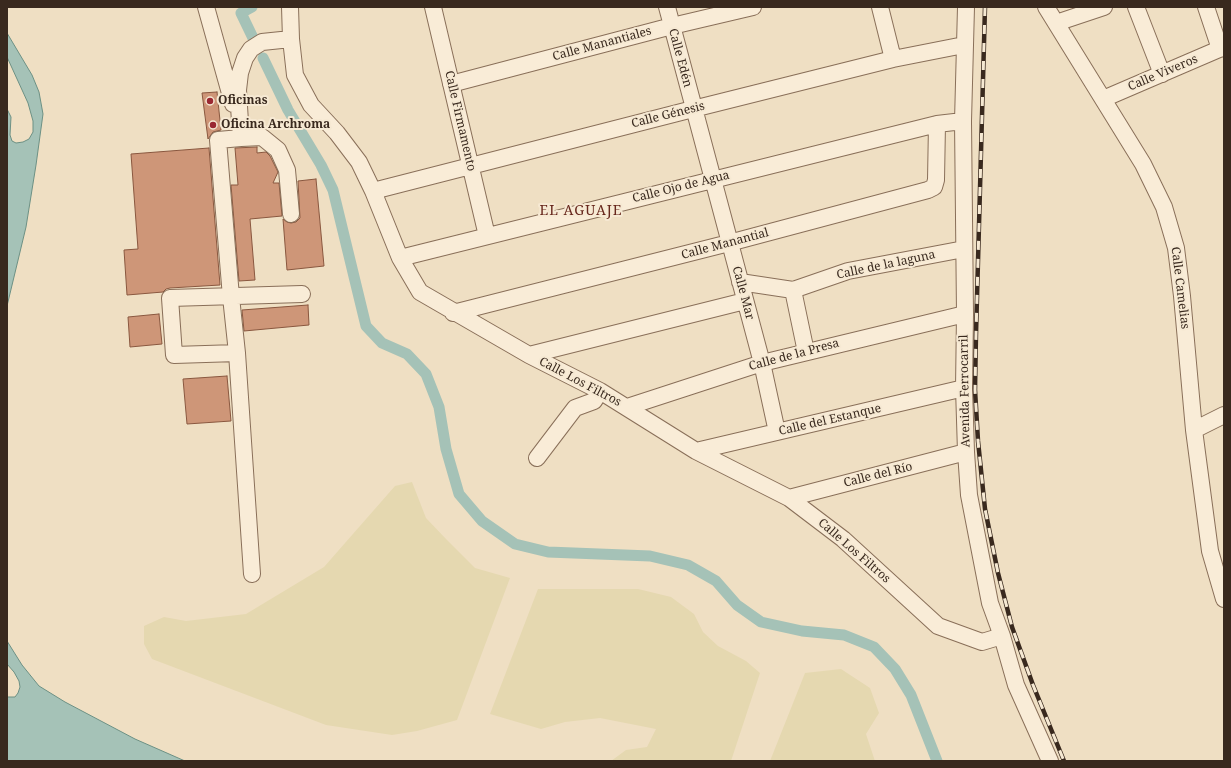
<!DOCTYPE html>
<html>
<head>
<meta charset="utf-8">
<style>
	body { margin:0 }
	#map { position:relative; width:1231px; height:768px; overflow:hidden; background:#efdfc3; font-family:"Noto Serif",serif }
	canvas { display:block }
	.frame { position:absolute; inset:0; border:8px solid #39291e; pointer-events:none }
</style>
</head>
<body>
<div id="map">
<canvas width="1231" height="768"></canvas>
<div class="frame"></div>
</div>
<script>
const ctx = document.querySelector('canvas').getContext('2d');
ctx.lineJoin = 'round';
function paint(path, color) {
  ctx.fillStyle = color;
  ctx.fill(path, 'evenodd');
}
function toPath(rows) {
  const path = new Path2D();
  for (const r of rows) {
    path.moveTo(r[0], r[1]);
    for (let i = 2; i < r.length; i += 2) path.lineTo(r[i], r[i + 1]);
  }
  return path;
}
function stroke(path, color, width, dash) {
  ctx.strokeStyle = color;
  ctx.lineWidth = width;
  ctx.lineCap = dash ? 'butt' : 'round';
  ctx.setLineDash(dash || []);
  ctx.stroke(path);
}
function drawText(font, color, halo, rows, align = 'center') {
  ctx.font = font + ' "Noto Serif",serif';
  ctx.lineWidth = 4;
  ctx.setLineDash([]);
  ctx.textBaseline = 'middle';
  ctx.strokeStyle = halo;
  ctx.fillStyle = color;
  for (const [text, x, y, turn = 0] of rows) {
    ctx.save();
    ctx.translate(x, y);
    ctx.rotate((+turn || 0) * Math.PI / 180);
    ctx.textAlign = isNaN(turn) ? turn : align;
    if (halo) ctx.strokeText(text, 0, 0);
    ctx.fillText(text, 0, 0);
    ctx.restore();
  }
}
const farmland = toPath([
	[412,482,426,518,446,539,475,568,510,578,457,720,417,731,392,735,326,725,152,659,144,644,144,626,164,617,186,621,246,614,324,567,395,486],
	[538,589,638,589,671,597,694,614,703,632,718,646,746,661,760,673,731,761,611,761,626,750,647,747,656,729,600,718,565,722,541,729,490,714],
	[841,669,870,688,879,713,866,734,875,761,770,761,805,673]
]);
const water = toPath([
	[7,33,32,75,39,92,43,114,36,165,26,227,7,306,7,109,11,117,10,135,12,141,16,143,23,142,29,139,33,132,33,121,28,103,7,57,7,33],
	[7,641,22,665,39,686,65,702,135,739,185,761,7,761,7,697,15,697,18,693,20,687,19,681,14,672,7,664,7,641]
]);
const canal = toPath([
	[252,7,241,13,254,40],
	[263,58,288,110,321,165,333,190,366,326,382,343,407,354,426,374,439,407,446,449,459,494,482,521,515,544,548,552,650,556,688,565,716,581,737,605,761,622,802,631,844,635,874,647,895,669,911,695,937,761]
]);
const building = toPath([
	[217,92,221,130,213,132,208,139,202,93,217,92],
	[257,147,257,153,266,152,270,156,278,172,273,183,279,183,282,216,250,219,255,280,239,281,231,185,238,185,235,148,257,147],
	[209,148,220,285,170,288,166,289,163,292,127,295,124,250,138,249,131,154,209,148],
	[316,179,324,266,287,270,283,219,287,222,291,223,296,222,300,218,298,181,316,179],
	[308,305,309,325,244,331,242,310,308,305],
	[159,314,162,344,130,347,128,317,159,314],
	[227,376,231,421,187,424,183,379,227,376]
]);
const minor = toPath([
	[206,7,233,104],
	[290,7,291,39,295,75,311,105,337,133,359,162,373,191,400,258,420,292,529,355,600,391,696,451,789,498,843,539,938,626,982,642,1002,636],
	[433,7,487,236],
	[667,7,762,363,777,432],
	[880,7,893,59],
	[966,7,963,121,965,314,964,388,966,452,969,495,990,603,1002,636,1016,685,1050,761],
	[1046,7,1143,164,1164,207,1176,248,1182,296,1194,430,1210,551,1224,599],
	[1136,7,1162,74],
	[1206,7,1220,49],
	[1056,23,1104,7],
	[451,84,672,26,753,7],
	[1103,99,1224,47],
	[241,138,262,137,278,150,287,170,291,214],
	[373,191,693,109,893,59,964,45],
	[400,258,937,124,963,121],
	[740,282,793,290,848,271,964,249],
	[793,290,806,352],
	[453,313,729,243,928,190,934,187,936,180,937,124],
	[237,353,174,355,170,298,302,294],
	[529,355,745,301],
	[627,407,762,363,965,314],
	[1194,430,1224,415],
	[696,451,964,388],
	[537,458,575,408,594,401,600,391],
	[789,498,966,452],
	[252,574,237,353,231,297,218,140,241,138,238,90,240,73,245,58,251,49,262,42,291,39]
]);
const rail = toPath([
	[985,7,976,334,975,390,978,441,985,509,998,573,1012,627,1033,685,1064,761]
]);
const markers = [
	[210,101,4,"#9a2832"],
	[213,125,4,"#9a2832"]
];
const streetNames = [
	["Calle Manantiales",602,44,-15],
	["Calle Edén",680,58,75],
	["Calle Viveros",1163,73,-23],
	["Calle Génesis",668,115,-14],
	["Calle Firmamento",460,121,77],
	["Calle Ojo de Agua",681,187,-14],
	["Calle Manantial",725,244,-15],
	["Calle de la laguna",886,265,-12],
	["Calle Camelias",1180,288,83],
	["Calle Mar",743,293,75],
	["Calle de la Presa",794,355,-15],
	["Calle Los Filtros",580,382,28],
	["Avenida Ferrocarril",965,391,-91],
	["Calle del Estanque",830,420,-13],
	["Calle del Río",878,475,-14],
	["Calle Los Filtros",854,551,41]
];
const poiNames = [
	["Oficinas",218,101],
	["Oficina Archroma",221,125]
];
const quarterNames = [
	["EL AGUAJE",581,211]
];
paint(farmland, '#e5d8b0');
paint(water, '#a5c2b7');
stroke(water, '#6c9084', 1);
stroke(canal, '#a5c2b7', 11);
paint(building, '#ce9678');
stroke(building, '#89573f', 1);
stroke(minor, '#896f59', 18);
stroke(minor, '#f9ecd7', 16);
stroke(rail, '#39291e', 4.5);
stroke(rail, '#f6e9d3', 3, [9]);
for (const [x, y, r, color] of markers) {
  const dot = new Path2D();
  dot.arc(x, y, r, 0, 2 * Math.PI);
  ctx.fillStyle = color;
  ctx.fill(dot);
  stroke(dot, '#f6e9d3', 1.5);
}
drawText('12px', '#39291e', '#f6e9d3', streetNames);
drawText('bold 12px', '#39291e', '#f6e9d3', poiNames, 'left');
ctx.letterSpacing = '1px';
drawText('14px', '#67271c', '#f6e9d3', quarterNames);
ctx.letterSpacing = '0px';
</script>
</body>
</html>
